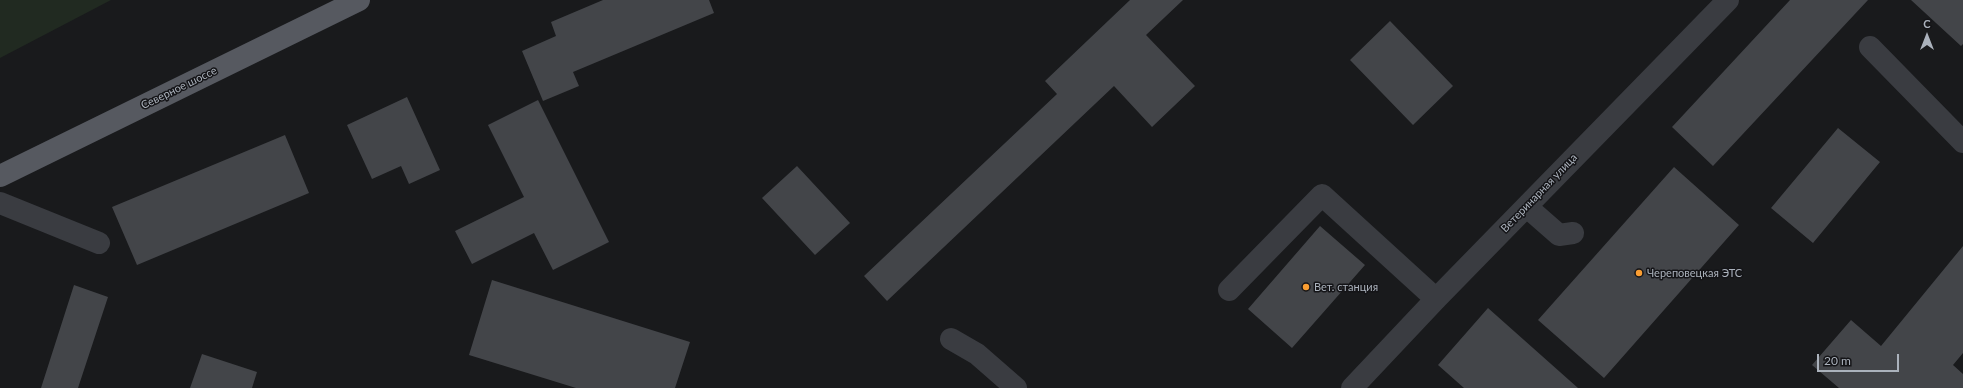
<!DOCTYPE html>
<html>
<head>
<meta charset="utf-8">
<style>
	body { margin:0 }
	#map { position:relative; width:1963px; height:388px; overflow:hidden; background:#191a1c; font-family:Lato,sans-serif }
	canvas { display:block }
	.north { position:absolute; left:1907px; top:16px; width:40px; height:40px; -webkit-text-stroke:3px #141417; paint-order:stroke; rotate:0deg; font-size:11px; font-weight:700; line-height:16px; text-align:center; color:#abb2bc }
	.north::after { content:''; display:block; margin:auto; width:14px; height:18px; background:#abb2bc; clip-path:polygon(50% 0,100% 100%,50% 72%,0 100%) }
	.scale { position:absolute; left:1817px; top:354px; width:82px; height:18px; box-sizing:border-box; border:2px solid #abb2bc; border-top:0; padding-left:5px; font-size:12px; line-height:14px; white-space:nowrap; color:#abb2bc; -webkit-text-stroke:3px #141417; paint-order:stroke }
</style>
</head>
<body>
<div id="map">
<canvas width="1963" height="388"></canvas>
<div class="north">С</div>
<div class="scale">20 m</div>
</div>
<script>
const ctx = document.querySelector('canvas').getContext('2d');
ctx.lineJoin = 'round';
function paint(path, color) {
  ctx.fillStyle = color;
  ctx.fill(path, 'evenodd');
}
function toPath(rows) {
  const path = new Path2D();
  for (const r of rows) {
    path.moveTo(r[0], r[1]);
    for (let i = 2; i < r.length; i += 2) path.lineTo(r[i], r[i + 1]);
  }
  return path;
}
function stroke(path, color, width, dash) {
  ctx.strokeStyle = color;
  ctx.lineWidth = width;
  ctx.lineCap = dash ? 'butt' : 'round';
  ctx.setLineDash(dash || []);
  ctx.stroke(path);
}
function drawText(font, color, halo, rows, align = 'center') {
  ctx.font = font + ' Lato,sans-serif';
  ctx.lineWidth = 3;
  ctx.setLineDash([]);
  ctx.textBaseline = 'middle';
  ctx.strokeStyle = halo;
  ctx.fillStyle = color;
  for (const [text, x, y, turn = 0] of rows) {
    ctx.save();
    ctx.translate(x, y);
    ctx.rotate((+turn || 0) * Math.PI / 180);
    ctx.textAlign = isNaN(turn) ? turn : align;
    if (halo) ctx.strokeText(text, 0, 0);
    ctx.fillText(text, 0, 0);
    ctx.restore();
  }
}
const green = toPath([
	[0,0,111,0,0,58]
]);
const building = toPath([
	[603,0,709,0,714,13,573,72,579,86,543,101,522,51,556,36,551,22],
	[1130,0,1183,0,1146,35,1195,86,1152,127,1114,86,887,301,864,276,1057,94,1045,81],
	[1790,0,1868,0,1713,166,1672,127],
	[1911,0,1963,0,1963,44,1961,46],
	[1390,21,1453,86,1413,125,1350,60],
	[407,97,440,170,409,184,401,166,372,179,347,125],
	[538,100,609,242,553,270,534,233,472,264,455,231,524,197,488,125],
	[1838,128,1880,162,1813,243,1771,208],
	[285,135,309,193,137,265,112,207],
	[797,166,850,223,815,255,762,198],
	[1674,167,1739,225,1604,378,1538,320],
	[1320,226,1365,265,1292,348,1248,309],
	[1963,246,1963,353,1953,365,1963,374,1963,388,1839,388,1812,365,1851,320,1881,346],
	[492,280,690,342,675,388,576,388,469,355],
	[74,285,108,297,78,388,41,388],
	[1488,308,1578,388,1464,388,1438,365],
	[202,354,257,372,252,388,190,388]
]);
const minor = toPath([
	[1870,47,1963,142],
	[0,203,99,243],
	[1527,207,1559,235,1573,233],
	[1229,290,1322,195,1436,299],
	[951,339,977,354,1016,388],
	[1352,388,1436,299,1728,0]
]);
const major = toPath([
	[0,176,359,0]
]);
const markers = [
	[1639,273,4,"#fb9e32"],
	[1306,287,4,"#fb9e32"]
];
const streetNames = [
	["Северное шоссе",179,88,-26],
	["Ветеринарная улица",1539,193,-46]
];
const poiNames = [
	["Череповецкая ЭТС",1647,273],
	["Вет. станция",1314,287]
];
paint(green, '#212a21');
paint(building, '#434549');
stroke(minor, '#3a3c41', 22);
stroke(major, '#565960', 22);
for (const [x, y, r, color] of markers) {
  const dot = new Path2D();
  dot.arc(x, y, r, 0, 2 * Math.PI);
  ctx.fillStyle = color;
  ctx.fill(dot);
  stroke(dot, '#141417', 1.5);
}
drawText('11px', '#abb2bc', '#141417', streetNames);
drawText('11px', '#abb2bc', '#141417', poiNames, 'left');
</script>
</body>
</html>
